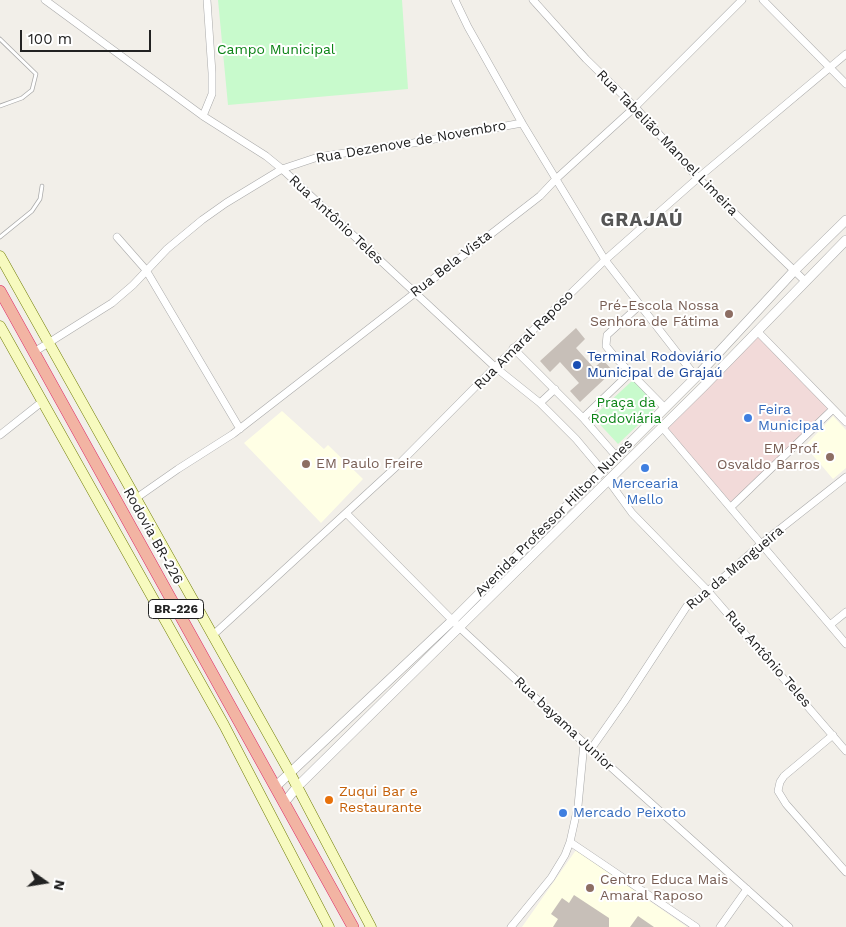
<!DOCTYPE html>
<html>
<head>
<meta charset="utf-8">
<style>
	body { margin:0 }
	#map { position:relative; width:846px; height:927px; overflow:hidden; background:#f2efe9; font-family:"Work Sans",sans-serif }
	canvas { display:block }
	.north { position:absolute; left:20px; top:857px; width:50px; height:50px; -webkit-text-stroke:4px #fff; paint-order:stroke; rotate:103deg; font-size:14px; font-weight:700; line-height:20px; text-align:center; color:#222 }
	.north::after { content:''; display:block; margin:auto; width:18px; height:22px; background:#222; clip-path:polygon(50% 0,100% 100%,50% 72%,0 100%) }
	.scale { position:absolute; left:20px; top:30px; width:131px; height:22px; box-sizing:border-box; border:2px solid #222; border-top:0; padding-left:6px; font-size:15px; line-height:18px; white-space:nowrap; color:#222; -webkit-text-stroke:4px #fff; paint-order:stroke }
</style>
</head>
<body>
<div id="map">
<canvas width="846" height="927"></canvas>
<div class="north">N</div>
<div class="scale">100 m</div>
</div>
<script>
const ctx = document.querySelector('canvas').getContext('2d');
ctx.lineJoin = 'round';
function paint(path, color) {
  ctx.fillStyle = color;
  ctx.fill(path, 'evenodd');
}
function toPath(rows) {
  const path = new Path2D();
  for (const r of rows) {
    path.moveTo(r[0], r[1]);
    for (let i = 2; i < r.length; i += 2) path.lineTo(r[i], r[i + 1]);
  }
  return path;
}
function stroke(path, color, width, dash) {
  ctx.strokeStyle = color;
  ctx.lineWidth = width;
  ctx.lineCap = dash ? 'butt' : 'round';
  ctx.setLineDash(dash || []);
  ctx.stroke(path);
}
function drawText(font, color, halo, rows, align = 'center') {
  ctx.font = font + ' "Work Sans",sans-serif';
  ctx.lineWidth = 4;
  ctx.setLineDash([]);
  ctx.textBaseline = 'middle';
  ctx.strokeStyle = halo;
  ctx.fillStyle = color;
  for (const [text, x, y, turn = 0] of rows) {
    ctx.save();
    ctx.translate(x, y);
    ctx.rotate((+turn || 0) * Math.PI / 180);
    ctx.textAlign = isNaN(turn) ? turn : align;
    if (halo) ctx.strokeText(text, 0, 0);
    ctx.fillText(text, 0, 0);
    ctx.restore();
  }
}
const commercial = toPath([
	[759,336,829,408,732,504,667,428]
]);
const education = toPath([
	[282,411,324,449,328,445,363,479,321,523,244,443],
	[833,416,846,430,846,468,833,479,805,446],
	[576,850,687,927,522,927]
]);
const park = toPath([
	[218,0,402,0,408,89,228,105],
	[633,380,658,406,618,444,593,417]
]);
const building = toPath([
	[576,328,585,339,576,348,594,368,603,360,613,371,580,402,570,391,579,383,560,362,550,372,540,361],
	[574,895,609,918,609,927,553,927,558,919,551,914,562,898,569,903],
	[638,916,654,927,630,927]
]);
const service = toPath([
	[0,39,36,74,32,90,22,98,0,106],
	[0,237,32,211,40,199,42,186]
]);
const minor = toPath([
	[45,0,203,116,266,156,282,169,495,367,540,403,576,439,602,470],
	[455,0,468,27,522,123,605,260,696,377],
	[533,0,586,59,635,107,698,178,805,281],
	[763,0,846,84],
	[203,116,212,94,212,73,207,0],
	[117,237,146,270,240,429],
	[640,305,607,335,606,346,615,357,665,408],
	[758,332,846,422],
	[513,348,583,418,616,456],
	[34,352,112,303,133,285,167,249,202,220,226,203,282,169,318,157,413,143,522,123],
	[540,403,555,389],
	[583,418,631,372],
	[662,427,846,644],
	[0,435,43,401],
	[608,480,632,513,708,591,846,751],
	[135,499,178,469,233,434,540,196,557,178,635,107,742,0],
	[731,507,833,409],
	[346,513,459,627,584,743,789,927],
	[830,625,846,612],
	[212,636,397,466,495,367,605,260,698,178,846,54],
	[833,735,784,776,780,782,778,791,786,804,846,872],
	[591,749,624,702,687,606,708,591,761,544,846,477],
	[570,842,696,927],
	[511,927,551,878,565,855,570,842,578,806,584,743],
	[720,927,747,889]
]);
const tertiary = toPath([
	[275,787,453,620,696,377,794,271,846,220],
	[284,803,297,787,704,386,846,240]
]);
const secondary = toPath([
	[0,256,290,773,371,927],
	[0,326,224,725,329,927]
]);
const trunk = toPath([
	[0,291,353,927]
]);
const markers = [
	[729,314,5,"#8d6e63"],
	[577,365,5,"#1a4fb4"],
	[748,418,5,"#3f7fe0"],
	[830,457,5,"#8d6e63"],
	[306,464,5,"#8d6e63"],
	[645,468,5,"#3f7fe0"],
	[329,800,5,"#e8710a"],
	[563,813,5,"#3f7fe0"],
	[590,888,5,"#8d6e63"]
];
const shields = [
	[176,609,55]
];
const shieldNames = [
	["BR-226",176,609]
];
const parkNames = [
	["Campo Municipal",276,50],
	["Praça da",626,403],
	["Rodoviária",626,419]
];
const streetNames = [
	["Rua Dezenove de Novembro",411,142,-10],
	["Rua Tabelião Manoel Limeira",667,143,46],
	["Rua Antônio Teles",336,220,43],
	["Rua Bela Vista",451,264,-38],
	["Rua Amaral Raposo",524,340,-45],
	["Avenida Professor Hilton Nunes",554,518,-45],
	["Rodovia BR-226",153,536,61],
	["Rua da Mangueira",735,568,-40],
	["Rua Antônio Teles",768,659,49],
	["Rua bayama Junior",564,724,43]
];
const educationNames = [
	["Pré-Escola Nossa",719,306],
	["Senhora de Fátima",719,322],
	["EM Prof.",820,449],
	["Osvaldo Barros",820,465],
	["EM Paulo Freire",316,464,"left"],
	["Centro Educa Mais",600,880,"left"],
	["Amaral Raposo",600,896,"left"]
];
const transitNames = [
	["Terminal Rodoviário",587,357],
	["Municipal de Grajaú",587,373]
];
const shopNames = [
	["Feira",758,410],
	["Municipal",758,426],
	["Mercearia",645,484,"center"],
	["Mello",645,500,"center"],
	["Mercado Peixoto",573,813]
];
const foodNames = [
	["Zuqui Bar e",339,792],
	["Restaurante",339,808]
];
const districtNames = [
	["GRAJAÚ",642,220]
];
paint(commercial, '#f2dad9');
paint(education, '#ffffe5');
paint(park, '#c8facc');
paint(building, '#c7bfb8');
stroke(service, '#a9a9a9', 4.5);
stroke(minor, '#a9a9a9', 8);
stroke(tertiary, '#a9a9a9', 10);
stroke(secondary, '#707d05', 11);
stroke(trunk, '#dc2a67', 12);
stroke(service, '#fff', 3);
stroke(minor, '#fff', 7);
stroke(tertiary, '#fff', 9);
stroke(secondary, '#f7fabf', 10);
stroke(trunk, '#f2b4a3', 11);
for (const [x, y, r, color] of markers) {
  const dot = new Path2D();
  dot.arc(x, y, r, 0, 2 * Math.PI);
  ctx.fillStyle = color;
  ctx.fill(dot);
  stroke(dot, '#fff', 2);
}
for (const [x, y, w] of shields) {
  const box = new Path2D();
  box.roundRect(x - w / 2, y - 9.5, w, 19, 4);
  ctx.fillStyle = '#fff';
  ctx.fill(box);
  stroke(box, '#222', 1);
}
drawText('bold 12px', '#222', null, shieldNames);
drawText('14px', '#0c8416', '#fff', parkNames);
drawText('14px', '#222', '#fff', streetNames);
drawText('14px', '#785e54', '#fff', educationNames, 'right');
drawText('14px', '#164399', '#fff', transitNames, 'left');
drawText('14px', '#366cbe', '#fff', shopNames, 'left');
drawText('14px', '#c56008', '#fff', foodNames, 'left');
ctx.letterSpacing = '1px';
drawText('bold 19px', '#555', '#fff', districtNames);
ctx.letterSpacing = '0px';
</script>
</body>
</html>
